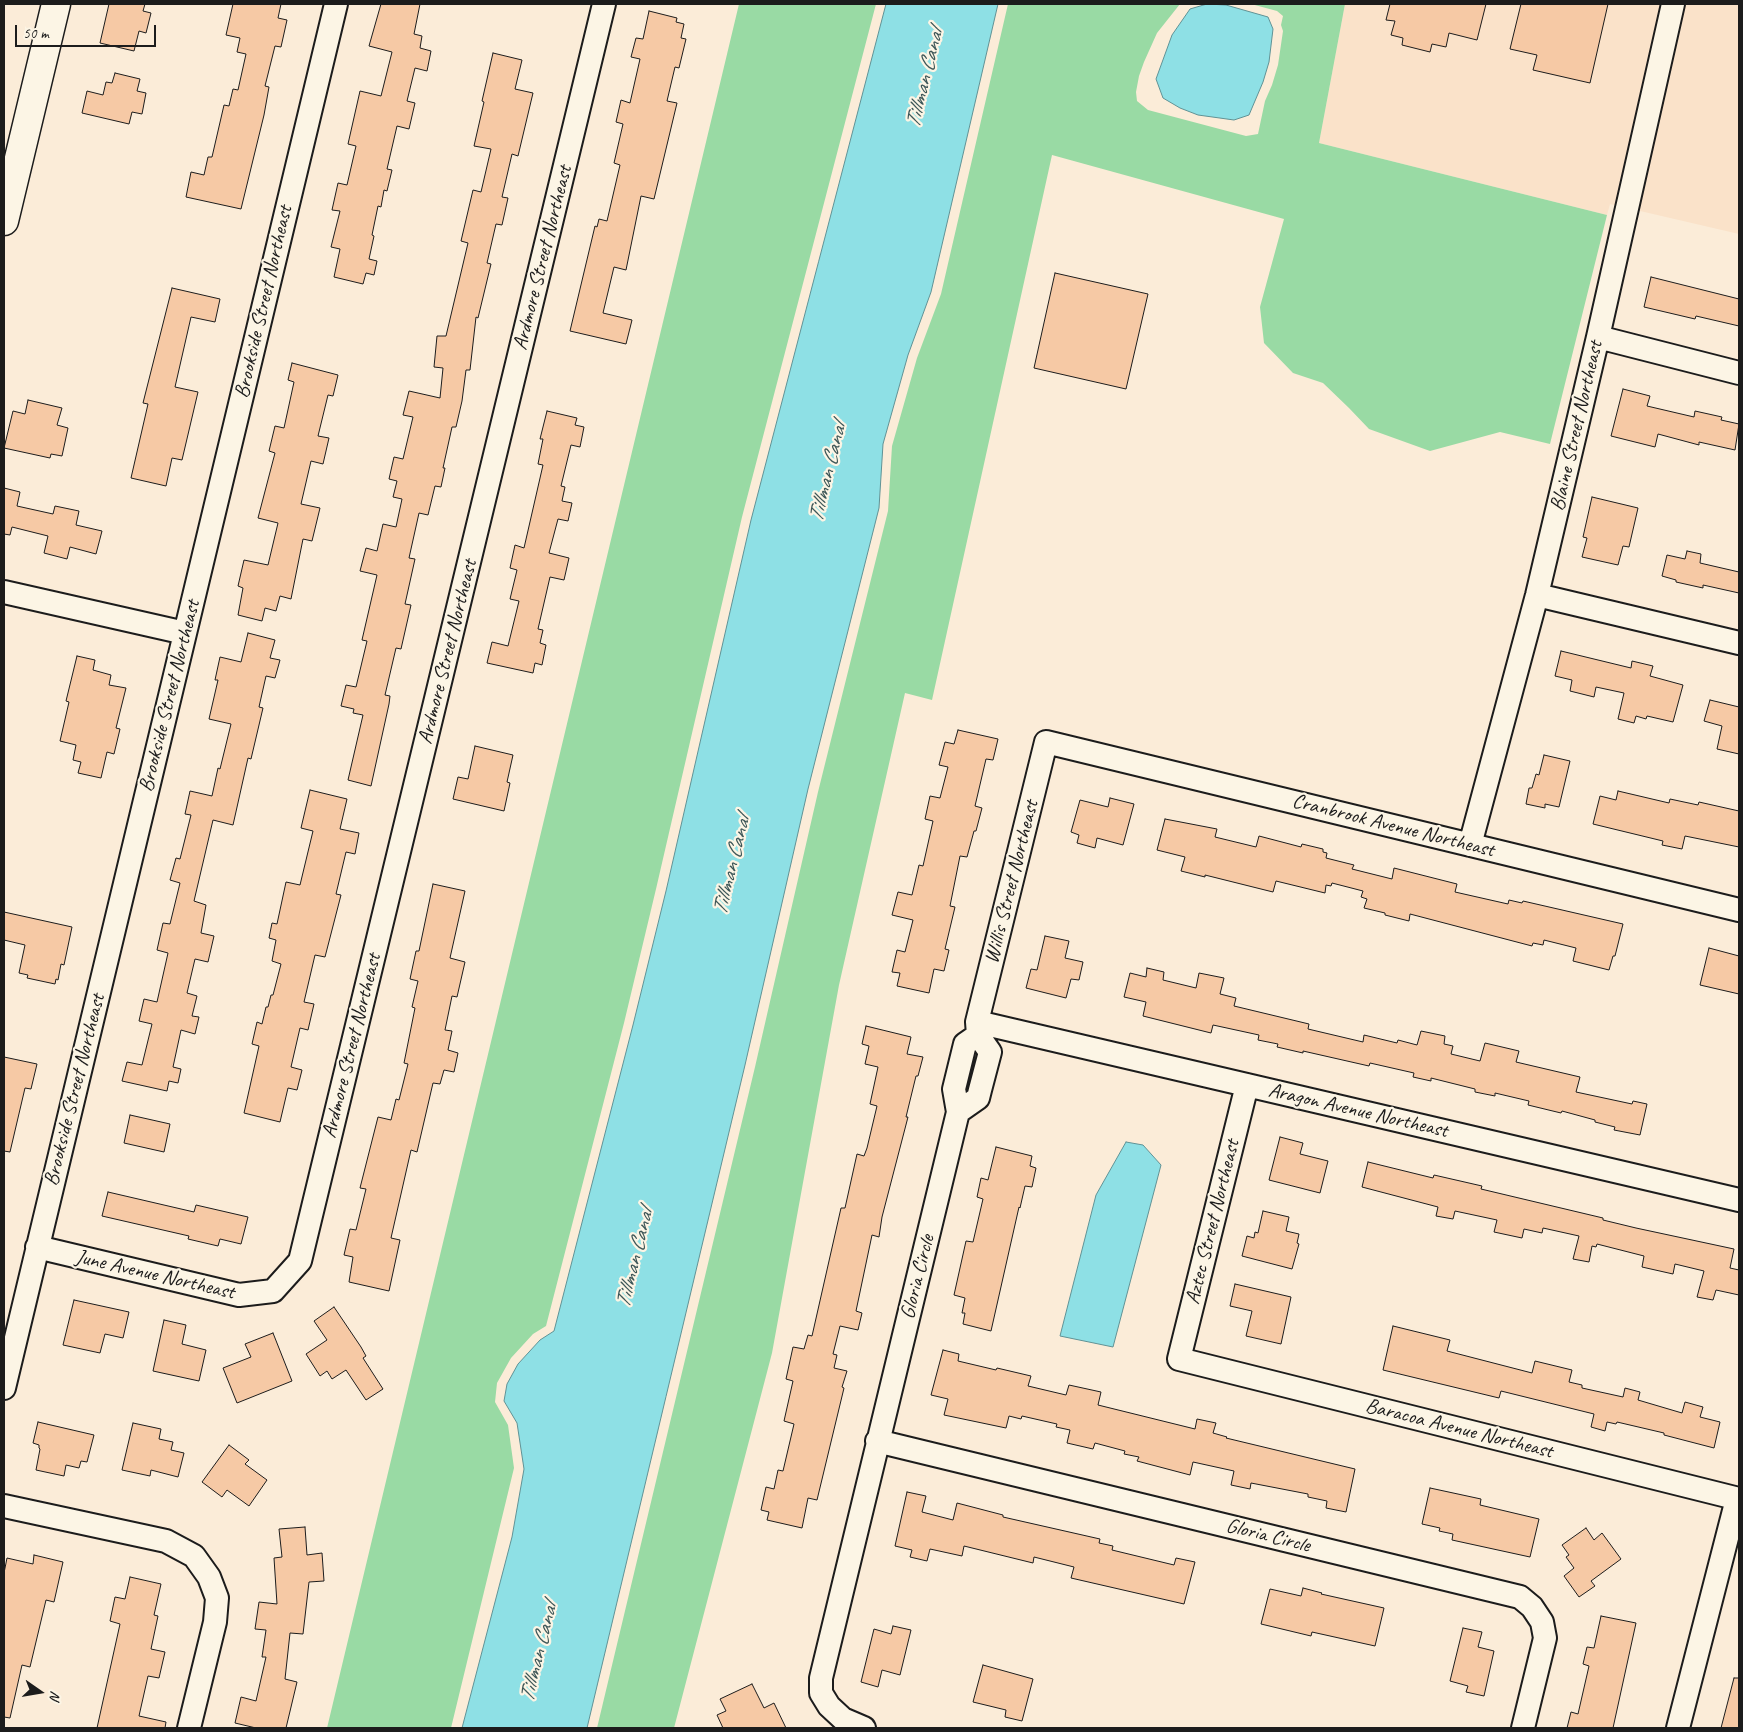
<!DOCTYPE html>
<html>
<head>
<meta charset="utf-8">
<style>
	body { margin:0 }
	#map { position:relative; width:1743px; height:1732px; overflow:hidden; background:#fbecd8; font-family:Caveat,sans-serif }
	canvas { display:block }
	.frame { position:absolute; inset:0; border:5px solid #1c1c1c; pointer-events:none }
	.north { position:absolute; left:15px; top:1667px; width:50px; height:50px; -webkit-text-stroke:4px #fcf5e5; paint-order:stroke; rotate:103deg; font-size:14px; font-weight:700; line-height:20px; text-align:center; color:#1c1c1c }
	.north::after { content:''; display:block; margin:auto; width:18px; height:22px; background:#1c1c1c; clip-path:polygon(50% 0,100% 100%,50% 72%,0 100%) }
	.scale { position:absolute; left:15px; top:25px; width:141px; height:22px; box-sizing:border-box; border:2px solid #1c1c1c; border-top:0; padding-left:6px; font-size:15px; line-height:18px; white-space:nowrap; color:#1c1c1c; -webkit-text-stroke:4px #fcf5e5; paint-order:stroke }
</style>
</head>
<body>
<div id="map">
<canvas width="1743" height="1732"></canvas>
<div class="frame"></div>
<div class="north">N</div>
<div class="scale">50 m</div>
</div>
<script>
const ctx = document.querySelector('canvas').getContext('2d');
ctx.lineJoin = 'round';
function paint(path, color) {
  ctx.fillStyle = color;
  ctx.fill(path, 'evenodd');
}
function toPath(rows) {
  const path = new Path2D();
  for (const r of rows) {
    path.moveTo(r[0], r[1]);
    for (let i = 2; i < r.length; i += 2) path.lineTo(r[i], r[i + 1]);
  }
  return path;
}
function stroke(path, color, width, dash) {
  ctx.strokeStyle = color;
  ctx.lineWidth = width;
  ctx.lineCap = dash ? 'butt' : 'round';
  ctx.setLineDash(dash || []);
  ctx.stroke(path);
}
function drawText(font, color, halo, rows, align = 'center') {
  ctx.font = font + ' Caveat,sans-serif';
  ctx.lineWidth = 4.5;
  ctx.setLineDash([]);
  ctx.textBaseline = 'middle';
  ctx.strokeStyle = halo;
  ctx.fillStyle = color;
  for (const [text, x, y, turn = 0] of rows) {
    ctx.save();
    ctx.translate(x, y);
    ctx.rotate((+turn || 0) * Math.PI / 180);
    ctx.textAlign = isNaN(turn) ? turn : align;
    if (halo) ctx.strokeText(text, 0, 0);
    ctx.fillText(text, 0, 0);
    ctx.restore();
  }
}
const built = toPath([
	[1345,4,1739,4,1739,234,1610,204,1607,215,1319,143]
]);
const green = toPath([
	[739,4,876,4,742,517,656,889,624,1023,546,1326,533,1334,511,1358,497,1383,495,1402,508,1425,514,1468,451,1728,327,1728],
	[1008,4,1180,4,1157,33,1144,62,1139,76,1136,92,1137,101,1148,110,1246,136,1258,134,1265,101,1272,85,1278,65,1283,31,1281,25,1283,16,1277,11,1251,4,1345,4,1319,143,1607,215,1550,444,1500,432,1430,451,1369,429,1349,408,1323,383,1293,373,1264,343,1260,307,1284,219,1052,155,932,700,905,693,839,985,772,1353,674,1728,597,1728,755,1067,818,792,888,511,892,446,917,358,941,294]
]);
const water = toPath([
	[886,4,998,4,931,292,908,355,883,444,879,508,808,789,745,1065,587,1728,462,1728,512,1537,524,1469,517,1423,504,1401,507,1384,518,1364,540,1340,554,1331,633,1025,666,891,751,520,886,4],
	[1207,4,1226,5,1268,17,1273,29,1269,62,1263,82,1249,115,1234,120,1198,115,1180,108,1163,98,1156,79,1172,35,1190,9,1207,4],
	[1126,1142,1143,1145,1161,1165,1113,1347,1060,1336,1096,1195,1126,1142]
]);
const building = toPath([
	[109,4,145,4,143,11,151,13,146,33,139,31,134,51,100,43,109,4],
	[233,4,281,4,278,18,287,20,281,47,275,46,265,86,269,87,264,115,241,209,186,197,191,172,204,175,208,157,212,157,224,105,229,106,233,89,238,90,246,54,237,52,240,38,226,35,233,4],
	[381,4,420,4,414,34,422,36,420,48,431,51,427,71,415,68,407,101,415,103,409,129,397,126,387,169,392,170,387,191,384,190,381,207,378,206,372,235,374,236,369,259,377,261,374,275,366,273,363,284,334,277,340,249,331,247,340,211,332,210,338,183,347,185,356,146,348,144,360,91,381,96,392,52,369,46,381,4],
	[1390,4,1486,4,1477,40,1449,33,1446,47,1432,44,1430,52,1402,45,1403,38,1391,35,1395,21,1386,20,1390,4],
	[1521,4,1608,4,1590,83,1533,70,1537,55,1510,49,1521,4],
	[649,11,677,18,676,22,684,24,681,38,686,39,679,68,675,67,667,101,677,103,654,199,641,196,626,270,614,267,603,313,632,320,626,344,570,331,595,226,597,227,599,219,607,221,620,165,614,163,623,124,616,122,621,100,630,103,640,59,631,57,636,38,643,39,649,11],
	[493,53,522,60,515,89,533,93,518,156,512,154,502,197,508,198,502,225,496,224,487,263,491,264,478,318,476,317,470,370,466,370,462,401,456,427,452,427,443,468,445,468,441,487,435,486,428,515,419,513,409,558,415,559,405,604,411,605,401,649,396,648,385,695,390,696,389,704,371,786,348,780,363,715,353,713,354,709,341,706,346,685,356,687,367,641,362,640,377,575,360,571,366,548,377,551,383,524,396,527,402,499,393,497,397,481,389,479,394,457,403,459,413,417,403,415,409,391,440,398,443,368,434,367,437,336,446,336,468,243,461,241,473,190,481,192,491,149,474,146,484,102,482,101,493,53],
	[115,73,140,79,137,91,146,93,142,114,132,112,129,124,82,113,87,91,103,95,106,82,112,83,115,73],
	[1055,273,1148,294,1126,389,1034,368,1055,273],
	[1651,277,1739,299,1739,326,1696,316,1695,319,1644,307,1651,277],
	[172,288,220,299,215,322,191,317,175,387,198,392,182,460,172,458,166,486,131,478,148,404,143,403,172,288],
	[292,363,338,375,333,396,328,395,318,436,329,438,323,464,311,461,301,504,320,508,312,541,303,539,291,599,280,596,276,611,265,608,262,621,238,615,243,588,238,586,244,560,268,565,278,523,258,518,275,453,269,451,275,426,284,428,294,382,288,380,292,363],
	[1623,389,1650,396,1647,406,1694,417,1695,411,1722,417,1721,420,1739,424,1735,450,1699,442,1699,445,1658,434,1655,447,1611,436,1623,389],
	[28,400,62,408,57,425,68,428,62,456,51,454,50,458,4,448,13,411,25,414,28,400],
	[547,411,577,418,575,425,584,427,580,447,571,445,561,486,565,487,562,501,572,503,568,521,558,519,549,553,569,558,564,580,550,577,538,629,543,630,540,643,546,645,542,665,535,663,533,673,487,663,492,642,508,646,519,601,510,599,517,570,510,568,515,545,524,548,543,465,538,464,543,439,540,439,547,411],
	[4,488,20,492,17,506,53,514,55,506,79,511,76,525,102,531,96,554,70,547,67,559,44,553,48,536,12,527,10,535,4,534,4,488],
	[1592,497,1638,508,1629,547,1623,546,1618,565,1582,557,1587,538,1583,537,1592,497],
	[1687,551,1701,554,1700,563,1739,572,1739,593,1703,585,1703,588,1676,582,1676,580,1662,576,1667,555,1685,559,1687,551],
	[248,633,275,640,270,658,280,660,275,678,266,676,259,707,263,708,251,759,248,758,233,825,213,820,194,901,206,905,201,933,214,936,208,962,195,959,187,993,197,996,192,1016,199,1017,195,1034,181,1030,173,1067,181,1069,178,1083,169,1081,167,1091,122,1081,127,1062,142,1065,152,1024,139,1021,144,999,157,1002,168,953,157,950,163,923,170,924,180,883,170,880,176,858,180,859,191,815,185,814,190,791,212,796,218,768,220,769,231,724,209,719,218,680,215,680,220,657,241,662,248,633],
	[1561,651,1631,668,1632,661,1653,666,1650,676,1683,685,1673,722,1647,716,1646,719,1636,716,1634,723,1618,719,1624,693,1596,687,1594,697,1570,691,1572,680,1555,676,1561,651],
	[77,656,95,660,93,670,111,675,109,685,126,688,116,728,120,729,114,754,107,752,101,778,78,773,81,762,73,760,76,745,60,741,69,702,66,701,77,656],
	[1710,700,1739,707,1739,754,1717,749,1722,726,1704,721,1710,700],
	[958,730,998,739,993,760,986,759,975,806,982,808,976,831,974,831,967,857,960,856,950,906,955,907,945,949,949,950,944,971,934,969,929,993,897,986,900,973,892,972,897,950,905,952,913,920,892,915,898,892,912,895,919,865,923,866,933,821,925,819,930,796,940,798,948,767,939,765,945,742,954,744,958,730],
	[475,746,513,755,507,782,510,783,504,811,453,799,458,777,468,779,475,746],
	[1544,755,1570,761,1559,807,1545,804,1545,808,1526,804,1529,788,1532,788,1536,774,1539,775,1544,755],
	[310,790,347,799,340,829,359,833,355,854,346,852,336,894,341,895,325,957,315,955,304,1002,314,1004,308,1030,300,1028,291,1067,302,1070,297,1090,288,1088,280,1122,244,1113,259,1046,252,1044,257,1022,262,1024,266,1007,268,1007,271,995,273,995,281,964,272,961,276,940,269,938,272,923,277,924,286,882,300,885,313,831,301,828,310,790],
	[1618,791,1669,803,1670,799,1698,805,1699,802,1739,811,1739,847,1685,836,1682,849,1662,845,1663,841,1593,824,1600,796,1616,800,1618,791],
	[1110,798,1134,804,1123,845,1097,838,1095,848,1077,843,1079,835,1071,832,1080,800,1108,807,1110,798],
	[1165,819,1217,829,1215,837,1256,847,1259,836,1301,847,1302,844,1323,849,1323,852,1327,853,1326,858,1354,865,1352,869,1392,879,1394,868,1457,884,1455,892,1508,904,1509,900,1522,903,1523,901,1623,924,1615,956,1613,956,1609,970,1573,961,1576,948,1544,940,1543,945,1533,943,1532,946,1410,914,1409,921,1385,915,1385,913,1364,908,1367,899,1361,897,1363,891,1332,883,1331,886,1326,885,1325,893,1276,881,1273,892,1205,875,1205,877,1181,871,1185,857,1157,850,1165,819],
	[433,884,465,891,450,958,465,962,457,997,452,996,445,1030,452,1031,448,1050,458,1053,454,1072,444,1070,440,1084,433,1083,417,1152,411,1150,391,1238,400,1240,389,1291,349,1282,353,1257,344,1255,350,1229,356,1230,366,1189,360,1188,378,1117,391,1120,396,1099,399,1100,408,1064,404,1063,415,1008,412,1007,418,981,410,979,416,951,419,951,433,884],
	[4,912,72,927,64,965,61,964,58,980,56,979,55,984,27,978,28,975,19,973,25,945,4,940,4,912],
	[1045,936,1069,941,1065,958,1083,962,1079,980,1071,979,1066,998,1026,988,1031,969,1037,970,1045,936],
	[1709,948,1739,956,1739,994,1700,985,1709,948],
	[1147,968,1164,972,1163,980,1196,988,1199,973,1224,978,1220,994,1236,998,1234,1006,1309,1024,1308,1029,1363,1042,1364,1035,1397,1043,1398,1040,1417,1045,1421,1031,1445,1036,1444,1044,1453,1046,1451,1054,1480,1061,1485,1043,1519,1051,1516,1062,1580,1077,1576,1092,1632,1104,1633,1101,1647,1104,1640,1135,1614,1130,1615,1127,1595,1122,1595,1120,1562,1111,1561,1113,1528,1105,1529,1101,1495,1093,1495,1096,1475,1092,1475,1089,1431,1078,1431,1081,1413,1077,1414,1073,1370,1063,1369,1066,1303,1051,1303,1053,1277,1047,1278,1044,1258,1040,1259,1035,1213,1025,1211,1033,1143,1016,1146,1002,1124,997,1130,973,1146,977,1147,968],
	[866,1026,911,1037,907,1054,923,1057,918,1076,916,1076,906,1117,908,1117,882,1217,879,1237,872,1235,856,1311,862,1313,858,1330,840,1326,833,1354,837,1355,834,1368,847,1371,842,1387,844,1388,817,1500,808,1498,802,1528,767,1520,769,1512,761,1510,766,1487,774,1489,778,1470,783,1471,794,1424,784,1421,793,1381,786,1379,793,1347,804,1349,808,1335,812,1336,841,1208,845,1208,857,1154,864,1156,867,1148,877,1106,870,1104,878,1067,865,1064,869,1046,862,1044,866,1026],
	[4,1057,37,1064,31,1089,25,1088,10,1152,4,1151,4,1057],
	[130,1115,170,1124,164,1152,124,1143,130,1115],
	[1280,1137,1303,1143,1300,1154,1328,1161,1320,1193,1269,1180,1280,1137],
	[996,1147,1032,1156,1030,1166,1036,1168,1032,1187,1025,1186,1020,1208,1019,1207,991,1331,963,1324,965,1313,962,1313,965,1298,954,1295,966,1241,973,1242,983,1199,977,1197,981,1178,988,1180,996,1147],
	[1368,1162,1433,1178,1434,1175,1482,1186,1481,1189,1603,1218,1603,1220,1636,1228,1734,1249,1730,1268,1739,1270,1739,1295,1716,1290,1713,1300,1697,1297,1704,1271,1675,1264,1673,1274,1642,1267,1644,1256,1597,1244,1596,1247,1592,1246,1589,1262,1573,1259,1579,1236,1543,1228,1542,1233,1524,1229,1522,1238,1494,1232,1497,1220,1455,1211,1453,1219,1436,1216,1438,1207,1362,1187,1368,1162],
	[108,1192,194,1212,196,1205,248,1217,241,1244,220,1239,218,1246,188,1239,189,1236,102,1216,108,1192],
	[1263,1211,1289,1217,1286,1231,1299,1234,1297,1243,1299,1244,1292,1269,1242,1256,1247,1236,1254,1238,1255,1232,1258,1233,1263,1211],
	[1235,1284,1291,1297,1281,1344,1246,1336,1252,1311,1230,1306,1235,1284],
	[74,1300,129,1312,123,1338,105,1334,100,1353,63,1345,74,1300],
	[334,1307,361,1347,366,1356,363,1358,383,1389,366,1400,346,1370,332,1379,327,1371,320,1376,306,1354,327,1340,314,1321,334,1307],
	[164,1320,186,1325,182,1344,206,1350,199,1381,153,1371,164,1320],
	[1393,1326,1450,1340,1447,1351,1532,1373,1535,1361,1572,1370,1569,1382,1582,1385,1582,1388,1623,1397,1625,1388,1640,1392,1638,1400,1682,1413,1685,1402,1703,1407,1700,1417,1720,1422,1714,1448,1664,1435,1664,1433,1617,1422,1616,1424,1607,1422,1605,1431,1591,1427,1594,1414,1501,1391,1499,1398,1383,1370,1393,1326],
	[273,1333,292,1381,237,1403,223,1368,251,1357,245,1344,273,1333],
	[943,1350,959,1354,958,1361,996,1370,997,1368,1031,1376,1028,1386,1066,1395,1069,1385,1101,1392,1098,1405,1195,1429,1197,1419,1216,1423,1213,1433,1227,1437,1226,1438,1355,1469,1346,1512,1326,1508,1327,1501,1308,1497,1308,1494,1251,1483,1250,1489,1231,1485,1234,1471,1193,1462,1190,1475,1137,1461,1139,1457,1124,1454,1125,1451,1095,1443,1093,1449,1067,1443,1070,1430,1056,1427,1057,1424,1022,1416,1021,1419,1009,1416,1006,1428,944,1415,948,1399,931,1395,943,1350],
	[38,1422,94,1435,87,1462,81,1461,79,1468,66,1465,64,1476,36,1470,40,1449,39,1448,39,1445,33,1443,38,1422],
	[133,1423,161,1429,159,1439,173,1442,171,1450,184,1453,178,1477,151,1470,150,1476,122,1470,133,1423],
	[229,1445,249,1460,245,1464,267,1480,249,1506,227,1490,222,1497,202,1482,229,1445],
	[1430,1488,1481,1499,1480,1505,1539,1519,1530,1557,1452,1540,1453,1534,1439,1531,1440,1528,1422,1524,1430,1488],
	[907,1492,926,1496,922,1512,953,1520,957,1503,1003,1515,1003,1517,1100,1539,1099,1543,1113,1546,1112,1550,1174,1565,1176,1558,1195,1562,1184,1604,1071,1578,1074,1567,1034,1557,1033,1563,964,1546,962,1556,930,1549,927,1561,910,1557,912,1550,895,1546,907,1492],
	[305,1527,307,1555,322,1553,324,1581,309,1582,303,1634,290,1633,285,1679,297,1682,286,1728,256,1728,235,1723,241,1697,256,1701,266,1657,262,1657,266,1630,255,1629,259,1602,277,1604,274,1558,282,1557,279,1529,305,1527],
	[1586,1528,1594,1540,1602,1533,1621,1559,1591,1581,1595,1586,1579,1597,1564,1576,1574,1568,1566,1557,1569,1555,1562,1545,1586,1528],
	[34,1555,63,1562,54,1602,46,1600,30,1667,22,1665,10,1718,4,1717,4,1573,7,1558,33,1564,34,1555],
	[130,1577,161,1584,154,1615,158,1616,151,1649,165,1652,159,1678,148,1676,139,1716,166,1722,165,1728,97,1728,120,1624,110,1621,115,1597,125,1599,130,1577],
	[1303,1588,1322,1593,1321,1594,1384,1608,1375,1646,1312,1632,1311,1636,1261,1624,1270,1589,1301,1596,1303,1588],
	[1601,1616,1636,1623,1613,1728,1567,1728,1571,1712,1578,1714,1589,1666,1583,1664,1587,1647,1594,1648,1601,1616],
	[893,1626,911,1630,900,1675,882,1670,878,1687,861,1682,874,1629,891,1634,893,1626],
	[1463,1628,1482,1632,1478,1647,1494,1651,1484,1696,1466,1692,1468,1686,1450,1681,1463,1628],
	[983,1665,1033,1679,1022,1721,1005,1717,1006,1710,973,1702,983,1665],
	[1734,1678,1739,1678,1739,1728,1721,1728,1734,1678],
	[752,1684,764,1708,774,1703,786,1728,723,1728,717,1715,726,1711,720,1699,752,1684]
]);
const minor = toPath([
	[1598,337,1739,373],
	[4,592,185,633],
	[1537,595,1739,643],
	[1470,845,1537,595,1598,337,1673,4],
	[977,1022,1739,1200],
	[1247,1085,1179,1359,1739,1499],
	[958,1112,978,1098,980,1090,990,1052,978,1035,977,1022,1046,742,1739,910],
	[37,1247,239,1295,273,1291,300,1261,604,4],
	[4,1388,336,4],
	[877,1441,1520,1597,1532,1607,1542,1622,1545,1638,1523,1728],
	[4,1506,166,1541,194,1556,209,1577,217,1598,215,1622,189,1728],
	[864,1728,843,1719,829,1706,821,1693,821,1678,958,1112,954,1089,965,1044,978,1035],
	[1678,1728,1737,1499]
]);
const tertiary = toPath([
	[4,221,56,4]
]);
const streetNames = [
	["Ardmore Street Northeast",543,258,-76],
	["Brookside Street Northeast",264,302,-77],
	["Blaine Street Northeast",1577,426,-77],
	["Ardmore Street Northeast",448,652,-76],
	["Brookside Street Northeast",170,696,-76],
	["Cranbrook Avenue Northeast",1393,826,14],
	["Willis Street Northeast",1012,882,-76],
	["Ardmore Street Northeast",352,1046,-76],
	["Brookside Street Northeast",75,1090,-76],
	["Aragon Avenue Northeast",1358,1111,13],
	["Aztec Street Northeast",1213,1222,-76],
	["June Avenue Northeast",155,1275,13],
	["Gloria Circle",918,1277,-76],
	["Baracoa Avenue Northeast",1459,1429,14],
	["Gloria Circle",1268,1536,14]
];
const waterNames = [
	["Tillman Canal",925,79,-76],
	["Tillman Canal",828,473,-76],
	["Tillman Canal",732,866,-76],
	["Tillman Canal",635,1259,-76],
	["Tillman Canal",539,1653,-76]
];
paint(built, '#fae2c9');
paint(green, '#99daa4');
paint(water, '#8ee0e5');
stroke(water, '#609295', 1);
paint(building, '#f6c9a5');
stroke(building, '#1c1c1c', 1);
stroke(minor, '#1c1c1c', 26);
stroke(tertiary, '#1c1c1c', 31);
stroke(minor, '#fcf5e5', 22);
stroke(tertiary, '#fcf5e5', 28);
drawText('21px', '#1c1c1c', '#fcf5e5', streetNames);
drawText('italic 22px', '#3e5758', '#fcf5e5', waterNames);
</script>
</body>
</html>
